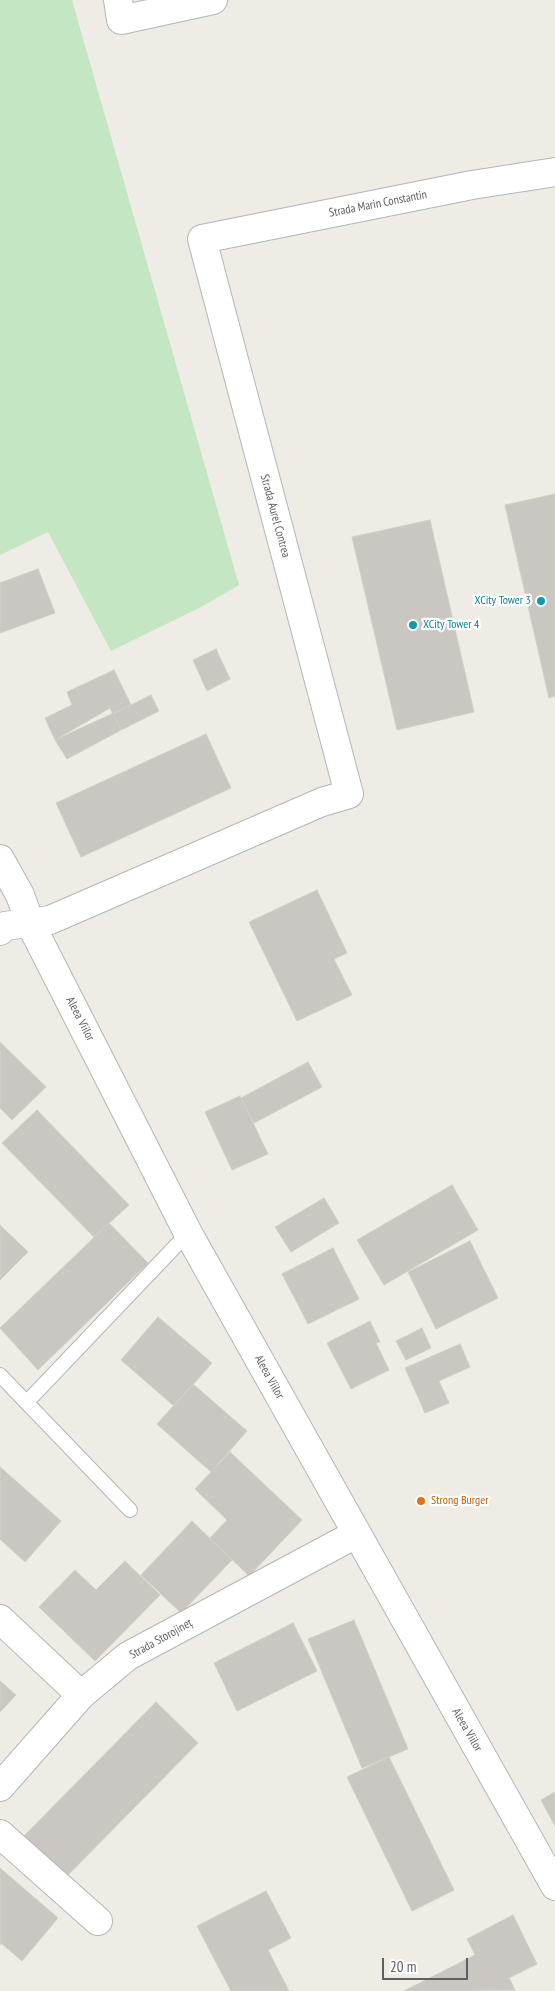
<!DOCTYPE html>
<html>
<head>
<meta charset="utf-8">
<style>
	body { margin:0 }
	#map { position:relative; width:555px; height:1991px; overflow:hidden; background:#efece5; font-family:"PT Sans Narrow",sans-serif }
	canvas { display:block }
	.scale { position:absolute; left:382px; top:1958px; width:86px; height:22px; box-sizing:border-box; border:2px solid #5d6165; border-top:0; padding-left:6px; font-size:15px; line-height:18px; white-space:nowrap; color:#5d6165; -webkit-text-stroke:4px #fff; paint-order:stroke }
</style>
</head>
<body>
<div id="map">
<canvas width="555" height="1991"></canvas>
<div class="scale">20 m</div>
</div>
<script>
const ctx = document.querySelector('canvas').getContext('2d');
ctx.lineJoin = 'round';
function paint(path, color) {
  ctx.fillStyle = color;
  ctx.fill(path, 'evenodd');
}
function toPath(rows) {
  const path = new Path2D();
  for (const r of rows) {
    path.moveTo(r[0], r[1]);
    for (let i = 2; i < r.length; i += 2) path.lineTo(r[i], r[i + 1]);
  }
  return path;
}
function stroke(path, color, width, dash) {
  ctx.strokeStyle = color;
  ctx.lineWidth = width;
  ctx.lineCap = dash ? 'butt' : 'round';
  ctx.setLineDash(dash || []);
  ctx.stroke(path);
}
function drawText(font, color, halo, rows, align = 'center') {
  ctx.font = font + ' "PT Sans Narrow",sans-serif';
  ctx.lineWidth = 4.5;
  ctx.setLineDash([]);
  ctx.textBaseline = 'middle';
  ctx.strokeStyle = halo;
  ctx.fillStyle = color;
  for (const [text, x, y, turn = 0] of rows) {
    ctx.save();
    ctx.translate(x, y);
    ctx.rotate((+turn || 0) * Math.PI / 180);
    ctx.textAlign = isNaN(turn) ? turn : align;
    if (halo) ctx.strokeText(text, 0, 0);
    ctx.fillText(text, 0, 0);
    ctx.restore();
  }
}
const green = toPath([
	[0,0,72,0,239,585,203,606,111,651,48,532,0,555]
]);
const building = toPath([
	[555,494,555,696,549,698,505,505,555,494],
	[430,520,474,712,397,730,352,537,430,520],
	[38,569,55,613,0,633,0,583,38,569],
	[216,649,230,679,207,691,193,660,216,649],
	[114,670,131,705,55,740,45,718,72,705,67,692,114,670],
	[151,695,159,711,121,730,113,714,151,695],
	[110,708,121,730,67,759,55,740,110,708],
	[206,734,231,788,81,857,56,803,206,734],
	[317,890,347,953,334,959,352,995,297,1021,249,922,317,890],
	[0,1042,46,1087,12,1120,0,1108,0,1042],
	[308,1062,322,1087,254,1123,241,1098,308,1062],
	[240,1096,268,1154,232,1170,205,1112,240,1096],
	[37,1110,129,1205,94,1237,2,1143,37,1110],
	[452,1185,478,1230,384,1285,357,1240,452,1185],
	[324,1198,339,1223,291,1252,275,1227,324,1198],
	[109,1223,148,1263,38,1370,0,1328,109,1223],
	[0,1225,28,1252,0,1280,0,1225],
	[470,1241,498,1298,436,1329,408,1272,470,1241],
	[333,1248,359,1299,308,1324,282,1274,333,1248],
	[158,1317,212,1363,174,1406,121,1360,158,1317],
	[370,1321,380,1342,376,1343,389,1370,351,1389,327,1343,370,1321],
	[422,1328,431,1348,406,1360,396,1341,422,1328],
	[460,1344,470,1367,439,1381,449,1403,425,1413,405,1368,460,1344],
	[193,1384,247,1431,211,1472,157,1424,193,1384],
	[230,1452,302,1520,249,1576,210,1538,227,1520,195,1489,230,1452],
	[0,1467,61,1521,25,1562,0,1539,0,1467],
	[192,1521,232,1560,181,1613,141,1575,192,1521],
	[125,1561,160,1595,95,1661,39,1607,75,1570,96,1590,125,1561],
	[354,1620,408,1749,362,1768,308,1639,354,1620],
	[293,1623,317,1671,237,1711,214,1663,293,1623],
	[0,1681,16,1695,0,1712,0,1681],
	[156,1702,198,1743,66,1877,24,1836,156,1702],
	[389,1757,454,1890,412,1911,347,1777,389,1757],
	[555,1792,555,1826,541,1800,555,1792],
	[0,1868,58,1918,22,1961,1,1943,0,1945,0,1868],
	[266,1891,291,1938,268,1950,289,1991,231,1991,197,1926,266,1891],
	[513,1915,537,1964,509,1978,515,1990,404,1991,475,1955,467,1939,513,1915]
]);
const service = toPath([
	[0,1375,130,1510],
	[27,1402,188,1233]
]);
const minor = toPath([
	[118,0,121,20,213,0],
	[0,859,20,895,30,923,188,1233,555,1886],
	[0,931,5,926,50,920,322,802,349,794,202,239,472,185,555,172],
	[0,1619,81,1695],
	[0,1787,81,1695,128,1656,356,1534],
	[0,1834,98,1921]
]);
const markers = [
	[541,601,5,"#0f9aa8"],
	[413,625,5,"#0f9aa8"],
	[421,1501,5,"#e8710a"]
];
const streetNames = [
	["Strada Marin Constantin",378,204,-11],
	["Strada Aurel Contrea",275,516,75],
	["Aleea Viilor",80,1019,63],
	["Aleea Viilor",269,1377,61],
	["Strada Storojineț",161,1639,-29],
	["Aleea Viilor",467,1730,60]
];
const cultureNames = [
	["XCity Tower 3",531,601],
	["XCity Tower 4",423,625,"left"]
];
const foodNames = [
	["Strong Burger",431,1501]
];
paint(green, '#c4e6c2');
paint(building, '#cac7c2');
stroke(building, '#d3cec3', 1);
stroke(service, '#b2b6b9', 16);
stroke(minor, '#b2b6b9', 30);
stroke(service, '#fff', 14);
stroke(minor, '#fff', 28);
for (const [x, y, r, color] of markers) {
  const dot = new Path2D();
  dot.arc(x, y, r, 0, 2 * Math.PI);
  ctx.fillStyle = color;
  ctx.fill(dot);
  stroke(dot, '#fff', 2);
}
drawText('12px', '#5d6165', '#fff', streetNames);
drawText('12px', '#0d838f', '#fff', cultureNames, 'right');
drawText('12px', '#c56008', '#fff', foodNames, 'left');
</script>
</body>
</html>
